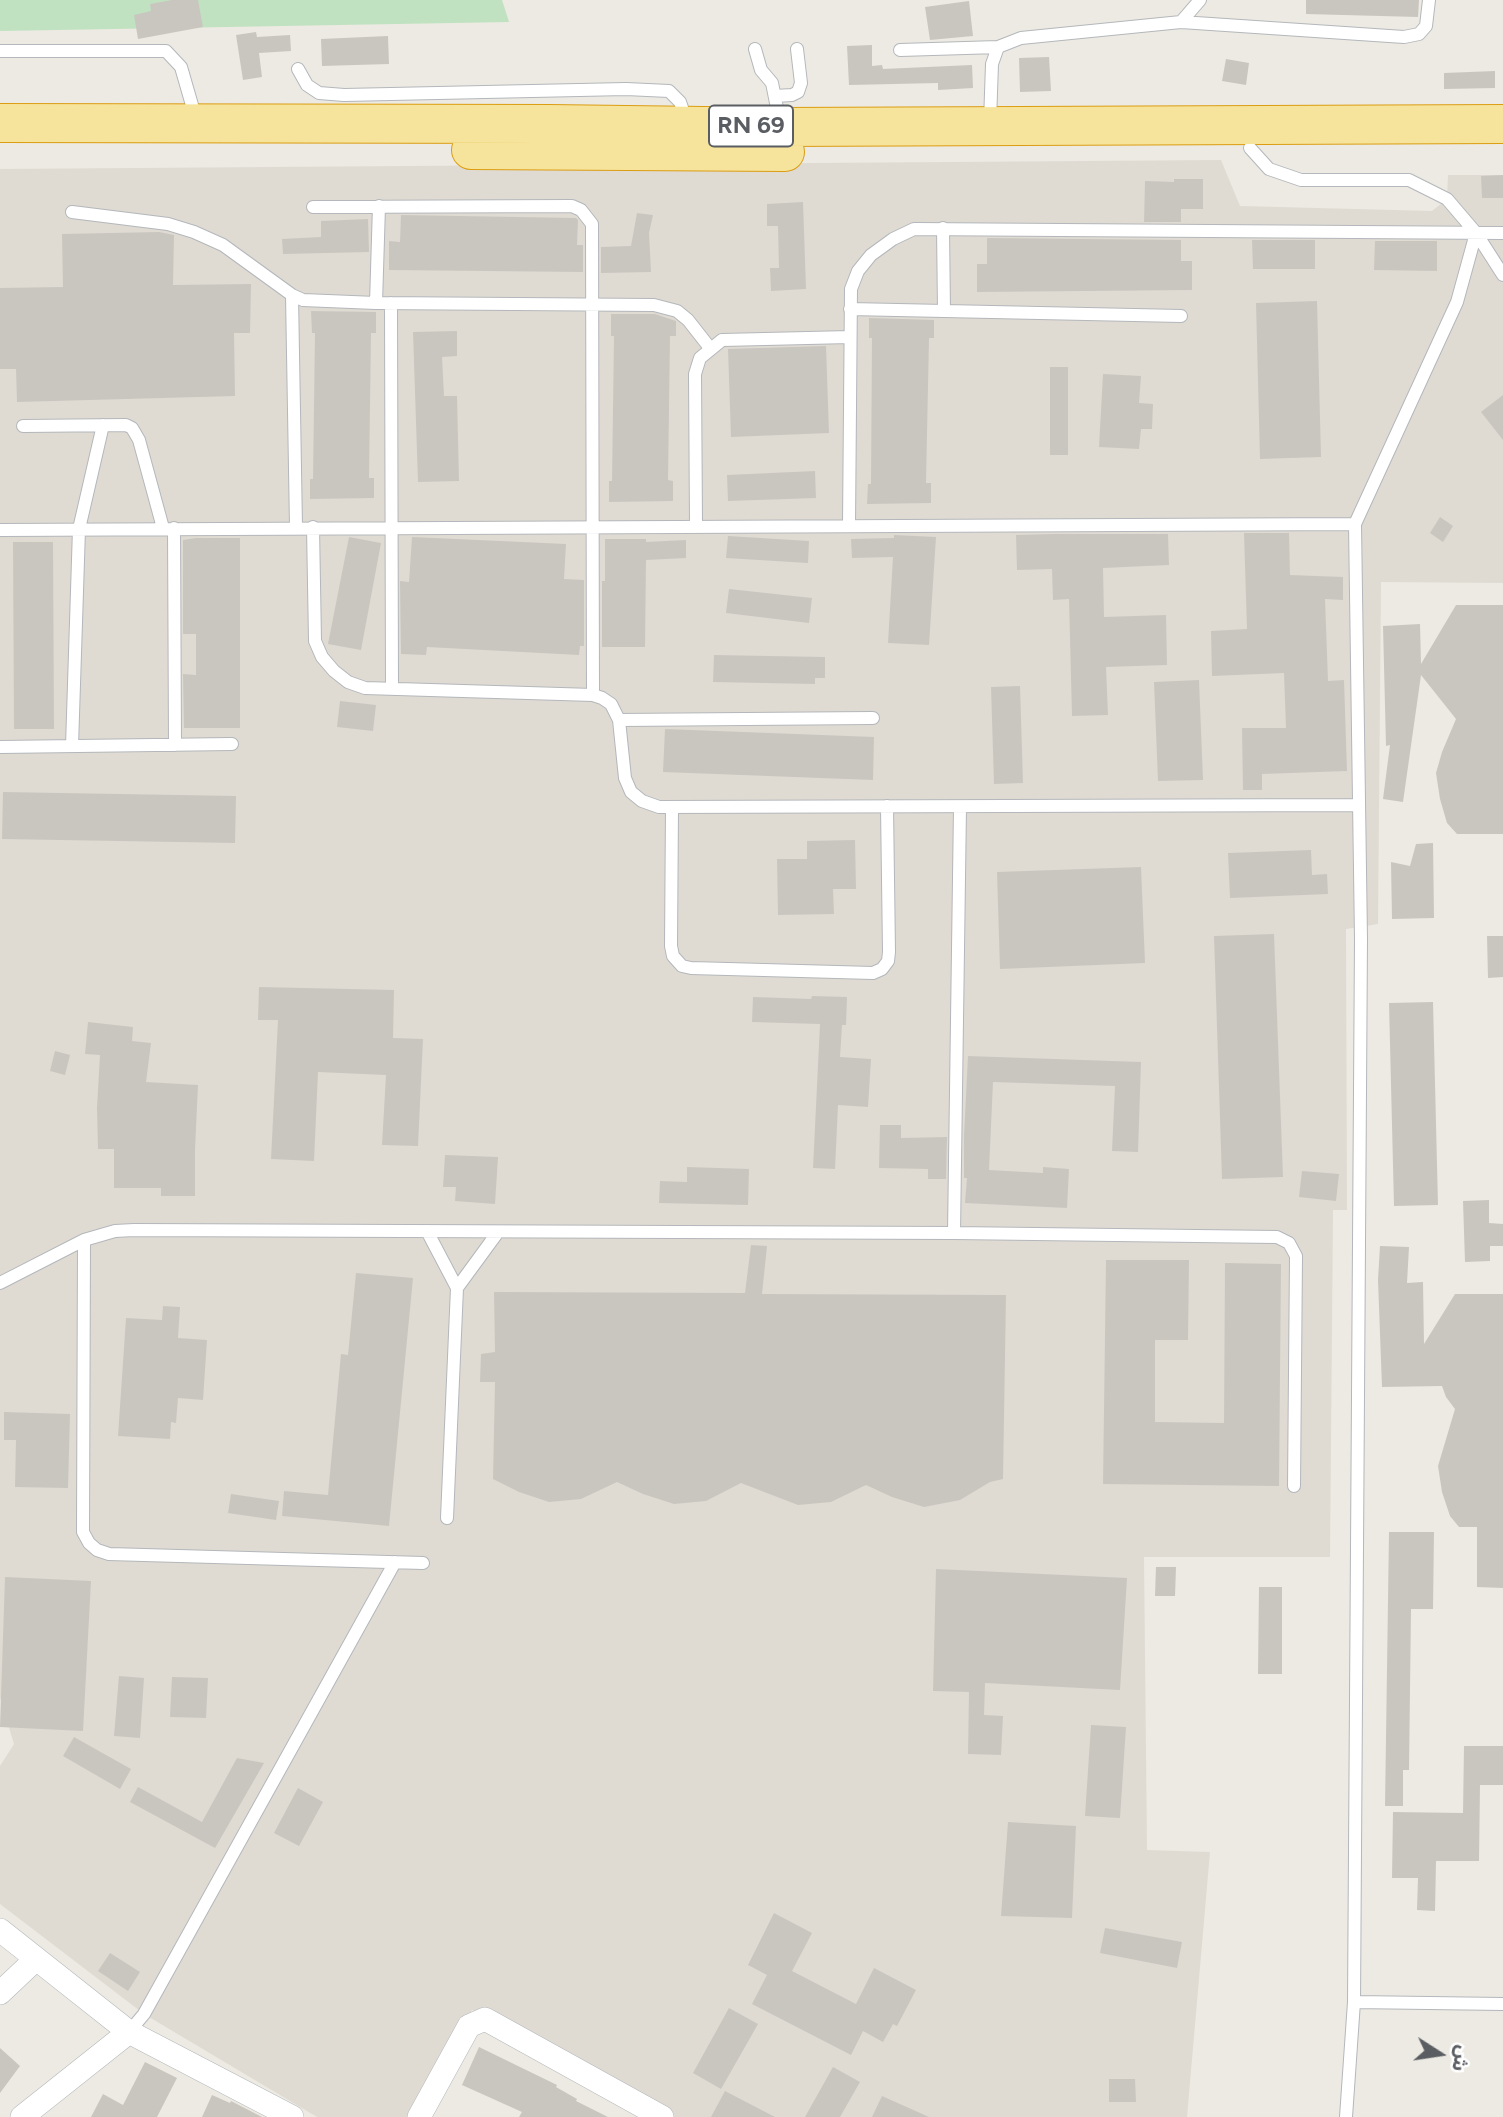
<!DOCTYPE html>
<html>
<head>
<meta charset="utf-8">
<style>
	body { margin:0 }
	#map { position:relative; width:1503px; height:2117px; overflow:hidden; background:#eceae2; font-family:Figtree,"Noto Sans Arabic",sans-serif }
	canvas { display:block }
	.north { position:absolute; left:1405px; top:2019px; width:70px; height:70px; -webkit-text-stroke:5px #fff; paint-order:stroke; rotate:102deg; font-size:19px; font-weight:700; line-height:28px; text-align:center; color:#5a5d61 }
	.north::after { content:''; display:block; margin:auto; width:24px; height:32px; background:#5a5d61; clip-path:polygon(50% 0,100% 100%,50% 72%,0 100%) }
</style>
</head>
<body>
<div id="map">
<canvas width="1503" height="2117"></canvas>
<div class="north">ش</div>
</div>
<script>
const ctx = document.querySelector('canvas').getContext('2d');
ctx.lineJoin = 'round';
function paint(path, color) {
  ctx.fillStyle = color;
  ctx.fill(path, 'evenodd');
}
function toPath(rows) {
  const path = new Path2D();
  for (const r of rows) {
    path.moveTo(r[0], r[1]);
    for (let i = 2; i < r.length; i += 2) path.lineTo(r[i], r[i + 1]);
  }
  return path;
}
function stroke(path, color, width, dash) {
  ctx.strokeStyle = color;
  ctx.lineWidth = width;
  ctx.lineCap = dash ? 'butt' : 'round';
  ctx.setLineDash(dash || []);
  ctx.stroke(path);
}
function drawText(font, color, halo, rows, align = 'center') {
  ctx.font = font + ' Figtree,sans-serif';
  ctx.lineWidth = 6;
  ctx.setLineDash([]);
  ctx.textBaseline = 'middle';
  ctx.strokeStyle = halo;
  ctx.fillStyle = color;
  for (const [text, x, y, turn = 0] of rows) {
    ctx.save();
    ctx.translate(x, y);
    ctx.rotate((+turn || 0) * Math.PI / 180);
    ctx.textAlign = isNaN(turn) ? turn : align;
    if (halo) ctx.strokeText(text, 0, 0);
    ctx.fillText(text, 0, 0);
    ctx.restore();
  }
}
const education = toPath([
	[1221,160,1240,206,1432,211,1447,199,1448,175,1503,175,1503,583,1381,582,1378,924,1346,929,1347,1210,1333,1210,1330,1557,1144,1557,1147,1850,1210,1852,1187,2117,674,2117,472,2010,414,2117,317,2117,144,2014,0,1904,0,1766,14,1744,0,1698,0,169]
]);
const green = toPath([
	[0,0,502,0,509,22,0,31]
]);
const building = toPath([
	[172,0,198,0,203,27,138,39,134,15,151,11,150,4],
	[1306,0,1419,0,1418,17,1306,14],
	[969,1,973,36,930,40,925,7],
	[256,32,257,37,290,35,291,51,259,53,262,77,243,80,236,35],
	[388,36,389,64,322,66,321,39],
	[872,45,872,66,882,65,883,69,972,65,973,88,938,90,938,83,849,85,847,46],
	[1049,57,1051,91,1020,92,1019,58],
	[1226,59,1249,63,1246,85,1222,81],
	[1495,71,1495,88,1444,89,1444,73],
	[1503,175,1503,198,1482,198,1481,176],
	[1174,179,1203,179,1203,209,1181,209,1181,222,1144,222,1145,181,1174,182],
	[803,202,806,289,771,291,770,268,779,268,778,226,767,226,767,204],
	[637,213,653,215,649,233,651,272,601,273,601,247,631,246],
	[401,215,576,218,578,220,577,245,583,245,583,272,389,270,389,241,400,242],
	[368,219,369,252,283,254,282,239,321,237,321,221],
	[159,232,174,235,173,285,251,284,250,333,234,333,235,396,17,402,16,369,0,369,0,288,63,287,62,234],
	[987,238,1181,240,1181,261,1192,261,1192,290,977,292,977,264,987,264],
	[1252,240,1315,240,1315,269,1253,269],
	[1375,241,1437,241,1437,271,1374,270],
	[1317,301,1321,457,1260,459,1256,303],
	[311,311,376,312,376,333,371,333,369,478,374,478,374,498,310,499,310,479,313,479,315,333,312,333],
	[611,314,655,314,676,321,676,336,670,336,668,480,673,481,673,501,609,502,609,481,612,481,614,336,611,336],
	[869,318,934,320,934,338,929,338,926,483,931,483,931,503,867,504,868,484,871,484,872,338,869,338],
	[457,331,457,356,442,357,444,396,457,396,459,481,418,482,413,332],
	[826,346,829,433,731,437,728,349],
	[1050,367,1068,367,1068,455,1050,455],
	[1103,374,1141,376,1139,403,1153,404,1152,429,1141,429,1139,449,1099,447],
	[1503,395,1503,440,1481,412],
	[815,471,816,498,728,501,727,475],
	[1440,517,1453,526,1443,542,1430,533],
	[1244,533,1289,533,1290,575,1343,577,1343,600,1325,599,1328,681,1344,680,1347,771,1262,774,1262,790,1243,790,1242,728,1286,728,1284,673,1212,676,1211,631,1247,629],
	[1054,534,1168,534,1169,565,1103,568,1104,617,1166,615,1167,665,1106,667,1108,715,1072,716,1069,599,1053,600,1052,569,1017,570,1016,535],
	[894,535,936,537,929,645,888,643,893,557,852,558,851,539,894,538],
	[728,536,809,541,808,563,726,558],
	[349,537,381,543,361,650,328,644],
	[412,537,566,544,564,579,584,580,584,646,580,646,579,655,427,647,426,655,401,654,400,581,409,582],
	[196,538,240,538,240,728,184,728,183,674,196,675,196,634,183,634,183,540],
	[605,539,646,539,646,542,686,540,686,558,646,560,645,647,602,647,602,581,605,581],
	[13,542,53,542,54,729,14,729],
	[729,589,812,598,809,623,726,613],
	[1456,605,1503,605,1503,834,1457,834,1447,823,1440,799,1436,773,1442,752,1456,719,1421,675,1403,802,1383,799,1390,745,1386,746,1383,626,1420,624,1421,664],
	[714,655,825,657,825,678,815,678,815,684,713,682],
	[1199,680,1203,780,1158,781,1154,682],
	[1020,686,1023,783,994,784,991,687],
	[340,701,376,705,373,731,337,727],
	[665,729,874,737,873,780,663,772],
	[3,792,236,796,235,843,2,839],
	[855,840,856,889,833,889,834,914,778,915,777,859,807,859,807,841],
	[1433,843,1434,918,1392,919,1391,862,1410,866,1416,844],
	[1311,850,1312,875,1327,874,1328,894,1230,898,1228,853],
	[1141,867,1145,963,1000,969,997,872],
	[1274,934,1283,1177,1222,1179,1214,936],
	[1487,936,1503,936,1503,977,1488,978],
	[259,987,394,990,393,1038,423,1039,418,1146,382,1145,386,1075,318,1072,314,1161,271,1159,278,1020,258,1020],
	[812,996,847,997,846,1025,842,1025,840,1057,871,1059,868,1107,838,1105,835,1169,813,1168,820,1024,752,1022,753,997,811,999],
	[1433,1002,1438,1205,1394,1206,1389,1003],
	[88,1022,133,1027,132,1041,151,1043,146,1082,198,1085,195,1150,195,1196,161,1196,161,1188,114,1188,114,1149,98,1149,97,1108,100,1055,85,1054],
	[55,1051,70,1055,65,1075,50,1071],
	[968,1056,1141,1062,1138,1152,1112,1151,1115,1086,993,1082,989,1170,1043,1173,1043,1167,1069,1169,1067,1208,965,1203,967,1178,964,1178,964,1136],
	[880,1125,901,1125,901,1138,947,1137,946,1179,928,1179,928,1169,879,1168],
	[445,1155,498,1157,495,1204,455,1201,456,1187,443,1187],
	[687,1167,749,1169,748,1205,659,1203,660,1181,687,1182],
	[1302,1171,1339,1174,1336,1201,1299,1197],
	[1489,1200,1489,1223,1503,1224,1503,1246,1490,1246,1490,1261,1465,1262,1463,1201],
	[751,1245,767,1246,762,1294,1006,1295,1003,1479,990,1482,960,1500,924,1507,892,1497,866,1485,831,1502,798,1505,741,1483,706,1501,674,1504,643,1494,617,1482,581,1499,549,1502,519,1492,493,1479,495,1382,480,1382,481,1354,495,1352,494,1292,745,1293],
	[1380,1246,1409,1247,1407,1283,1423,1282,1424,1344,1455,1294,1503,1294,1503,1588,1477,1587,1477,1527,1459,1527,1450,1516,1442,1492,1438,1466,1455,1409,1446,1397,1442,1386,1382,1387,1378,1280],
	[1106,1260,1189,1260,1188,1340,1155,1340,1155,1422,1224,1423,1225,1263,1281,1264,1279,1486,1103,1484],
	[356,1273,413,1278,389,1526,282,1516,284,1491,328,1495,341,1354,348,1355],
	[163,1306,180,1307,178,1338,207,1340,203,1400,178,1398,176,1423,171,1422,170,1439,118,1436,126,1318,162,1320],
	[4,1412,70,1414,68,1488,15,1487,16,1440,4,1440],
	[231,1494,279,1501,276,1520,228,1513],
	[1389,1532,1434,1532,1433,1609,1411,1609,1409,1770,1403,1770,1403,1806,1385,1806],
	[1156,1567,1176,1567,1175,1596,1155,1596],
	[936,1569,1127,1578,1120,1690,985,1683,984,1715,1003,1716,1001,1755,968,1754,969,1692,933,1691],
	[5,1577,91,1581,83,1731,0,1727],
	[1259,1587,1282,1587,1282,1674,1258,1674],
	[119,1676,144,1678,140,1738,114,1736],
	[172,1677,208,1678,206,1718,170,1717],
	[1091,1725,1126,1727,1120,1818,1085,1816],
	[74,1737,131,1769,120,1789,63,1756],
	[1464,1746,1503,1746,1503,1785,1480,1785,1479,1861,1436,1861,1435,1911,1417,1910,1418,1878,1392,1878,1393,1812,1463,1813],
	[237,1758,264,1763,215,1848,130,1802,138,1787,202,1822],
	[298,1788,323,1802,299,1846,274,1833],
	[1008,1822,1076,1826,1072,1918,1001,1916],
	[774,1913,812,1933,792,1971,856,2004,874,1968,916,1990,897,2026,893,2024,883,2042,863,2031,851,2055,752,2004,767,1975,748,1965],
	[1105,1928,1182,1942,1177,1968,1100,1953],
	[110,1953,140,1972,128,1991,98,1971],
	[729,2008,758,2024,721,2089,693,2073],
	[479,2047,557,2085,556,2087,577,2099,576,2101,608,2117,519,2117,522,2112,462,2085],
	[0,2048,20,2066,0,2093],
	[145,2062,177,2078,157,2117,91,2117,103,2094,123,2105],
	[833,2067,860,2082,840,2117,805,2117],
	[1109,2079,1135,2079,1136,2102,1109,2102],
	[725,2091,775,2117,711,2117],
	[212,2095,230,2103,231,2101,262,2117,202,2117],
	[882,2096,929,2117,872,2117]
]);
const service = toPath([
	[1181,22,1200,0],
	[755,49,761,70,772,83,780,123],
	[900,50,998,47],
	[0,51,166,51,181,67,196,119],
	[298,69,307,85,319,93,344,95,626,89,669,91,680,102,687,122],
	[775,96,792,95,798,92,801,83,797,49],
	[990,122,992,64,998,47,1021,38,1181,22,1404,37,1419,34,1426,26,1429,0],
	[1250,148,1269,169,1301,180,1409,180,1447,199,1476,233,1503,275],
	[313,207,572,206,581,210,592,224,593,695],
	[72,212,168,224,194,232,223,245,292,295,303,300,376,303,654,305,677,311,688,320,710,348],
	[943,228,944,311],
	[292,295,296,527],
	[376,303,379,206],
	[391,303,392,689],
	[850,309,1181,316],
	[23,426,126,425,132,428,139,440,163,528],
	[696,525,695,374,700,358,722,340,850,337],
	[849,525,851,289,858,271,871,255,893,239,914,229,1503,233],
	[313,527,315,641,322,657,334,671,348,682,365,688,593,695,602,698,611,704,619,720,625,778,631,792,642,801,659,807,1358,805],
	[174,528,175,745],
	[0,530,1355,524],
	[619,720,873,718],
	[72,746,79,529,103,425],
	[0,747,232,744],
	[672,808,671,946,673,956,682,966,691,968,873,973,882,969,888,961,889,952,887,806],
	[427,1231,457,1288,447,1518],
	[954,1233,960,807],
	[84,1240,83,1532,89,1543,97,1550,109,1554,423,1563],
	[0,1283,84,1240,115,1231,134,1230,954,1233,1277,1237,1289,1243,1296,1256,1294,1486],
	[457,1288,498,1232],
	[1354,2002,1503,2004],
	[129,2032,144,2014,395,1562],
	[1346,2117,1354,2002,1361,939,1355,524,1457,302,1476,233]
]);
const minor = toPath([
	[0,1930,129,2032,292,2117],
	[0,1993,35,1960],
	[22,2117,129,2032],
	[419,2117,469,2026,485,2019,662,2117]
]);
const trunk = toPath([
	[0,123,549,124,781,127,1503,124],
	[471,150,785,152]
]);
const shields = [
	[751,126,84]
];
const shieldNames = [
	["RN 69",751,126]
];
paint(education, '#dfdbd3');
paint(green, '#c0e2c0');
paint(building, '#c9c6c0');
stroke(service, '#b4b7bb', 14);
stroke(minor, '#b4b7bb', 24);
stroke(trunk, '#dc9d11', 40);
stroke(service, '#fff', 12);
stroke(minor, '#fff', 23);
stroke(trunk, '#f6e49d', 38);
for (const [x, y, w] of shields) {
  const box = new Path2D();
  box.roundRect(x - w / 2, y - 20.5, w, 41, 5);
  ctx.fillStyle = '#fff';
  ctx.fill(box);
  stroke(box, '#5a5d61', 2);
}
drawText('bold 24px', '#5a5d61', null, shieldNames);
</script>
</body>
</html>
